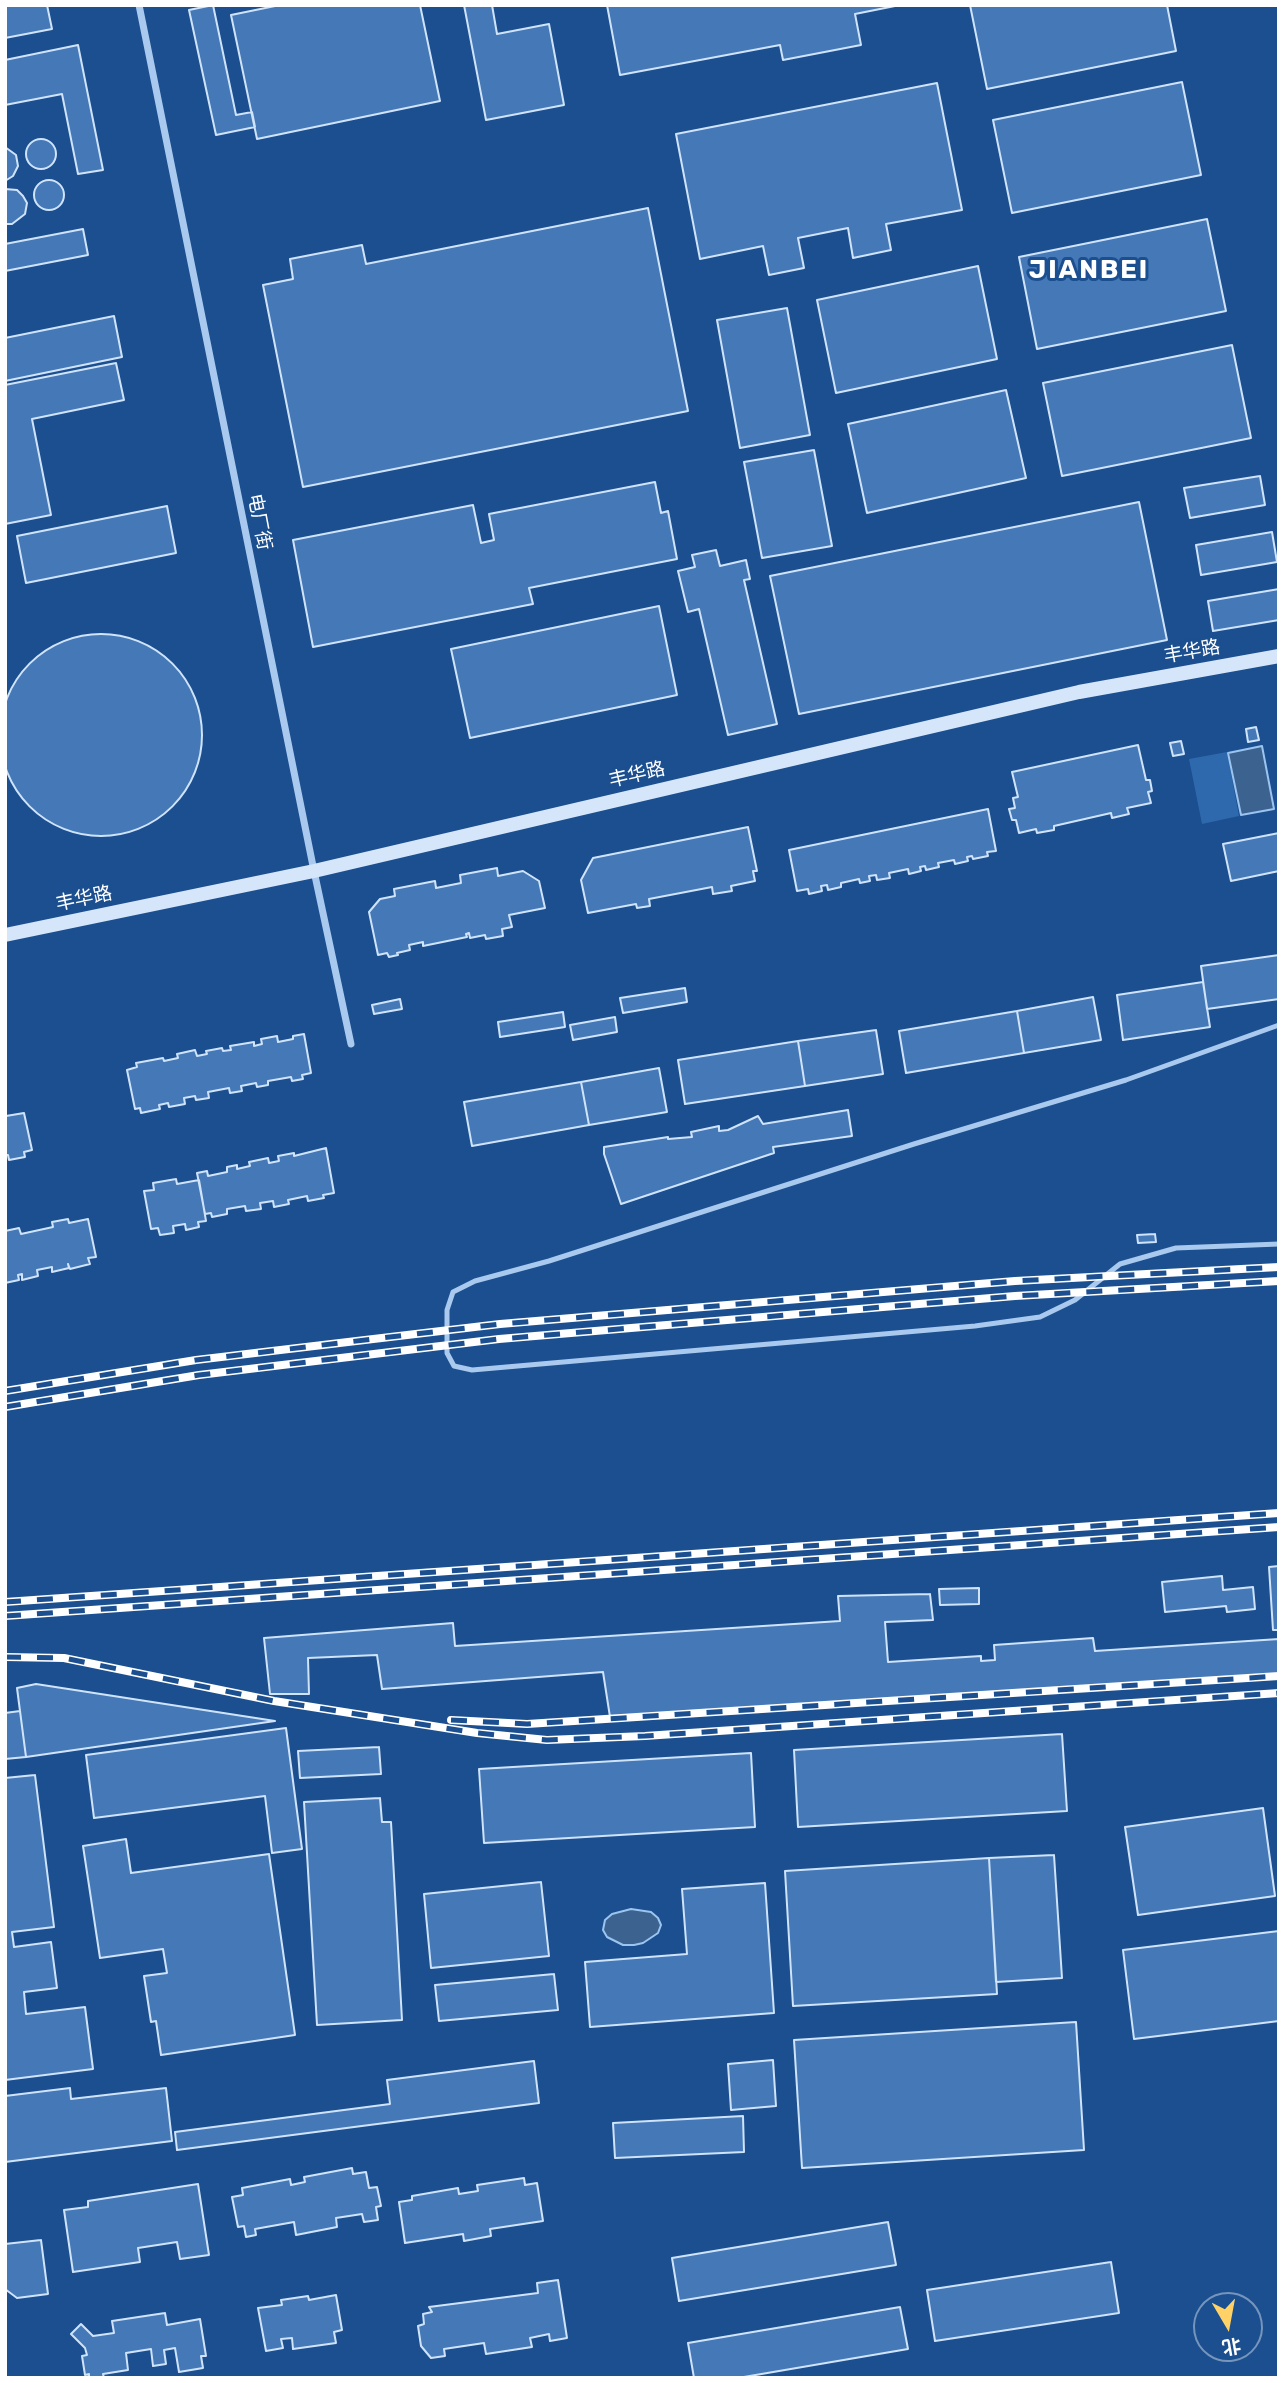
<!DOCTYPE html>
<html>
<head>
<meta charset="utf-8">
<style>
	body { margin:0 }
	#map { position:relative; width:1284px; height:2383px; overflow:hidden; background:#1b4f8f; font-family:Rubik,"Noto Sans SC",sans-serif }
	canvas { display:block }
	.frame { position:absolute; inset:0; border:7px solid #fff; pointer-events:none }
	.north { position:absolute; left:1193px; top:2292px; width:70px; height:70px; box-sizing:border-box; background:#1b4f8f; border:2px solid #7695bc; border-radius:50%; rotate:170deg; font-size:19px; font-weight:700; line-height:28px; text-align:center; color:#fff }
	.north::after { content:''; display:block; margin:auto; width:24px; height:32px; background:#ffd166; clip-path:polygon(50% 0,100% 100%,50% 72%,0 100%) }
</style>
</head>
<body>
<div id="map">
<canvas width="1284" height="2383"></canvas>
<div class="frame"></div>
<div class="north">北</div>
</div>
<script>
const ctx = document.querySelector('canvas').getContext('2d');
ctx.lineJoin = 'round';
function paint(path, color) {
  ctx.fillStyle = color;
  ctx.fill(path, 'evenodd');
}
function toPath(rows) {
  const path = new Path2D();
  for (const r of rows) {
    if (r.length === 3) {
      path.moveTo(r[0] + r[2], r[1]);
      path.arc(r[0], r[1], r[2], 0, 2 * Math.PI);
      continue;
    }
    path.moveTo(r[0], r[1]);
    for (let i = 2; i < r.length; i += 2) path.lineTo(r[i], r[i + 1]);
  }
  return path;
}
function stroke(path, color, width, dash) {
  ctx.strokeStyle = color;
  ctx.lineWidth = width;
  ctx.lineCap = dash ? 'butt' : 'round';
  ctx.setLineDash(dash || []);
  ctx.stroke(path);
}
function drawText(font, color, halo, rows, align = 'center') {
  ctx.font = font + ' Rubik,"Noto Sans SC",sans-serif';
  ctx.lineWidth = 6;
  ctx.setLineDash([]);
  ctx.textBaseline = 'middle';
  ctx.strokeStyle = halo;
  ctx.fillStyle = color;
  for (const [text, x, y, turn = 0] of rows) {
    ctx.save();
    ctx.translate(x, y);
    ctx.rotate((+turn || 0) * Math.PI / 180);
    ctx.textAlign = isNaN(turn) ? turn : align;
    if (halo) ctx.strokeText(text, 0, 0);
    ctx.fillText(text, 0, 0);
    ctx.restore();
  }
}
const green = toPath([
	[1227,752,1239,816,1202,824,1189,759]
]);
const water = toPath([
	[1262,746,1274,809,1241,815,1228,753,1262,746],
	[631,1909,651,1912,658,1918,661,1925,658,1933,643,1943,634,1945,623,1945,607,1937,603,1930,605,1920,612,1914,631,1909]
]);
const building = toPath([
	[5,5,47,5,52,29,5,38,5,5],
	[213,5,236,115,252,112,255,127,216,135,189,10,213,5],
	[280,5,420,5,440,101,257,139,231,15,280,5],
	[464,5,492,5,497,34,549,24,564,105,486,120,464,5],
	[607,5,900,5,855,14,861,45,783,60,780,45,620,75,607,5],
	[970,5,1167,5,1176,51,987,89,970,5],
	[78,45,103,170,78,174,62,94,5,105,5,60,78,45],
	[1182,82,1201,175,1012,213,993,120,1182,82],
	[937,83,962,210,886,224,891,250,853,258,848,228,798,238,804,268,769,275,763,246,700,259,676,134,937,83],
	[41,154,15],
	[5,147,16,155,18,166,13,176,5,181,5,147],
	[49,195,15],
	[5,189,17,190,23,196,27,203,25,214,12,224,5,224,5,189],
	[648,208,688,411,303,487,263,285,293,279,290,259,362,245,366,264,648,208],
	[1207,219,1226,311,1037,349,1019,257,1207,219],
	[83,229,88,255,5,271,5,244,83,229],
	[978,266,997,359,836,393,817,300,978,266],
	[787,308,810,435,740,448,717,320,787,308],
	[114,316,122,357,5,381,5,338,114,316],
	[1232,345,1251,438,1062,476,1043,383,1232,345],
	[116,363,124,400,32,419,51,515,5,524,5,385,116,363],
	[1006,390,1026,478,867,513,848,424,1006,390],
	[814,450,832,546,762,558,744,462,814,450],
	[1260,476,1265,505,1190,518,1184,488,1260,476],
	[655,482,661,513,668,511,677,559,529,588,533,604,313,647,293,540,473,505,481,543,494,540,489,514,655,482],
	[1139,502,1167,640,799,714,770,576,1139,502],
	[167,506,176,553,26,583,17,536,167,506],
	[1272,532,1277,562,1201,575,1196,545,1272,532],
	[716,550,720,566,746,560,750,579,744,580,777,724,728,735,699,609,688,612,678,571,695,567,692,555,716,550],
	[1279,589,1279,620,1213,631,1208,601,1279,589],
	[659,606,677,695,470,738,451,649,659,606],
	[101,735,101],
	[1256,727,1259,740,1248,742,1246,729,1256,727],
	[1181,741,1184,754,1173,756,1170,743,1181,741],
	[1138,745,1146,780,1150,780,1152,791,1148,792,1151,803,1127,808,1129,814,1112,818,1111,813,1054,826,1054,830,1037,833,1036,829,1019,833,1016,820,1012,820,1009,809,1015,808,1013,798,1018,797,1012,772,1138,745],
	[988,809,996,851,987,852,988,856,973,859,972,856,967,857,968,861,955,864,954,860,938,863,939,867,926,870,925,866,920,867,921,871,909,874,908,869,889,873,890,878,877,880,876,875,869,876,870,881,860,883,859,879,841,883,841,887,828,890,827,885,821,886,822,891,809,894,808,889,797,891,789,850,988,809],
	[748,827,757,871,753,871,755,881,731,886,732,891,713,894,712,887,649,899,650,906,637,908,636,904,588,913,581,880,593,858,748,827],
	[1279,833,1279,871,1231,881,1223,844,1279,833],
	[497,868,498,876,523,871,539,881,545,908,509,915,512,927,502,929,503,936,486,939,485,935,470,938,469,933,466,934,467,937,423,946,423,942,409,945,410,950,397,953,398,955,389,957,387,953,378,955,369,912,380,899,395,896,394,889,435,881,436,888,461,883,460,875,497,868],
	[1279,955,1279,999,1207,1009,1201,966,1279,955],
	[1203,982,1210,1027,1123,1040,1117,995,1203,982],
	[685,988,687,1002,623,1013,620,998,685,988],
	[1093,997,1101,1040,1024,1053,1017,1011,1093,997],
	[400,999,402,1009,374,1014,372,1005,400,999],
	[1017,1011,1024,1053,906,1073,899,1031,1017,1011],
	[563,1012,565,1027,500,1037,498,1022,563,1012],
	[615,1017,617,1032,573,1040,570,1025,615,1017],
	[876,1030,883,1074,805,1086,798,1041,876,1030],
	[304,1034,311,1073,302,1075,303,1079,292,1081,291,1077,268,1081,268,1085,257,1087,256,1083,241,1086,242,1091,230,1093,229,1088,208,1092,209,1098,196,1100,195,1096,184,1098,185,1104,169,1107,168,1103,159,1105,160,1109,141,1113,140,1108,135,1109,127,1070,137,1067,136,1063,163,1058,164,1061,178,1058,177,1054,195,1050,197,1056,207,1054,206,1051,222,1048,223,1051,231,1050,230,1046,254,1042,254,1046,262,1044,261,1039,277,1036,278,1042,293,1039,293,1036,304,1034],
	[798,1041,805,1086,685,1104,678,1060,798,1041],
	[659,1068,667,1112,589,1125,581,1082,659,1068],
	[581,1082,589,1125,472,1146,464,1102,581,1082],
	[848,1110,852,1136,773,1147,774,1153,621,1204,604,1154,604,1147,668,1137,668,1139,692,1137,691,1132,719,1126,719,1131,728,1130,758,1116,763,1124,848,1110],
	[5,1113,6,1116,24,1113,32,1150,24,1152,25,1157,9,1160,8,1155,5,1155,5,1161,5,1113],
	[326,1148,334,1193,323,1195,324,1198,308,1201,307,1196,288,1200,289,1204,274,1207,273,1201,260,1203,261,1209,246,1211,245,1206,227,1209,227,1214,212,1217,211,1213,205,1214,197,1173,207,1171,208,1176,227,1172,227,1167,237,1165,237,1169,250,1166,249,1162,268,1158,269,1163,279,1161,278,1156,294,1153,294,1156,326,1148],
	[176,1179,177,1184,199,1180,206,1221,198,1222,199,1227,186,1230,185,1224,173,1226,174,1233,160,1235,158,1228,151,1229,144,1191,154,1190,153,1183,176,1179],
	[68,1219,69,1223,88,1219,96,1257,88,1258,90,1264,70,1269,68,1264,69,1268,52,1272,52,1267,37,1270,38,1276,22,1280,22,1274,18,1275,19,1280,5,1283,5,1231,19,1228,21,1234,53,1227,52,1222,68,1219],
	[1155,1234,1156,1242,1138,1243,1137,1235,1155,1234],
	[1279,1566,1279,1630,1273,1630,1269,1567,1279,1566],
	[1222,1576,1223,1590,1253,1587,1255,1609,1227,1612,1226,1606,1165,1612,1162,1582,1222,1576],
	[979,1588,979,1604,940,1605,939,1589,979,1588],
	[930,1594,933,1620,885,1622,888,1662,981,1656,981,1661,995,1660,994,1645,1093,1638,1095,1651,1279,1639,1279,1674,610,1717,603,1672,382,1689,377,1655,308,1658,309,1694,270,1694,264,1638,453,1623,455,1646,840,1621,838,1596,930,1594],
	[36,1684,275,1721,26,1757,17,1688,36,1684],
	[20,1711,26,1757,5,1759,5,1713,20,1711],
	[286,1728,302,1849,272,1853,265,1796,94,1818,86,1755,286,1728],
	[1062,1734,1067,1811,798,1827,794,1750,1062,1734],
	[379,1747,381,1774,300,1778,298,1751,379,1747],
	[751,1753,755,1827,484,1843,479,1769,751,1753],
	[35,1775,54,1927,12,1932,14,1947,51,1942,57,1988,24,1992,26,2014,85,2007,93,2069,5,2080,5,1778,35,1775],
	[380,1798,382,1822,391,1822,402,2020,317,2025,304,1802,380,1798],
	[1263,1808,1275,1896,1138,1915,1125,1827,1263,1808],
	[126,1839,131,1873,269,1854,295,2035,161,2055,156,2021,151,2022,144,1976,167,1973,163,1949,100,1958,83,1846,126,1839],
	[1054,1855,1062,1978,996,1982,989,1858,1054,1855],
	[989,1858,997,1994,793,2006,785,1871,989,1858],
	[541,1882,549,1956,431,1968,424,1894,541,1882],
	[765,1883,774,2013,590,2027,585,1962,687,1954,682,1889,765,1883],
	[1279,1931,1279,2021,1134,2039,1123,1950,1279,1931],
	[554,1974,558,2010,439,2021,435,1985,554,1974],
	[1076,2022,1084,2150,802,2168,794,2040,1076,2022],
	[773,2060,776,2106,731,2110,728,2064,773,2060],
	[534,2061,539,2103,177,2150,175,2132,390,2104,387,2080,534,2061],
	[70,2088,71,2099,166,2088,172,2141,5,2162,5,2096,70,2088],
	[743,2116,744,2152,615,2158,613,2123,743,2116],
	[352,2168,353,2174,366,2172,369,2188,377,2187,381,2206,376,2207,378,2220,364,2222,362,2214,336,2218,337,2227,296,2235,294,2222,255,2229,256,2235,246,2237,244,2226,238,2227,232,2197,243,2195,242,2188,290,2179,291,2185,305,2182,304,2177,352,2168],
	[524,2178,525,2185,537,2183,543,2221,490,2229,491,2236,464,2241,463,2234,405,2243,399,2202,412,2200,412,2196,458,2188,459,2194,478,2191,477,2185,524,2178],
	[198,2184,209,2255,180,2259,177,2242,138,2248,140,2262,73,2272,64,2210,88,2207,88,2201,198,2184],
	[888,2222,896,2265,679,2301,672,2258,888,2222],
	[41,2240,48,2294,17,2298,5,2289,5,2244,41,2240],
	[1111,2262,1119,2313,935,2341,927,2290,1111,2262],
	[558,2280,567,2338,550,2341,549,2334,530,2338,532,2347,486,2354,484,2343,444,2349,445,2356,431,2358,421,2346,418,2326,424,2324,423,2314,432,2312,429,2307,538,2293,537,2283,558,2280],
	[336,2295,342,2330,334,2332,336,2343,293,2349,292,2338,281,2339,283,2348,266,2351,258,2308,282,2305,281,2300,308,2296,309,2300,336,2295],
	[900,2307,908,2349,738,2378,694,2378,688,2343,900,2307],
	[165,2313,167,2325,200,2319,206,2356,201,2356,203,2368,179,2372,175,2348,164,2350,166,2364,153,2366,151,2349,126,2353,128,2370,103,2374,104,2378,89,2378,89,2374,85,2375,82,2356,87,2355,85,2348,71,2334,81,2324,93,2336,114,2333,112,2321,165,2313]
]);
const lane = toPath([
	[1279,1025,1126,1080,914,1144,549,1261,475,1281,453,1292,447,1310,447,1353,454,1366,472,1370,975,1326,1040,1317,1075,1300,1120,1264,1176,1248,1279,1244]
]);
const street = toPath([
	[139,5,314,871,351,1044]
]);
const secondary = toPath([
	[5,935,314,871,1079,692,1279,656]
]);
const rail = toPath([
	[5,1391,196,1360,500,1324,1015,1281,1279,1267],
	[5,1407,199,1375,499,1339,1015,1296,1279,1281],
	[5,1602,1279,1513],
	[5,1616,1279,1527],
	[5,1657,64,1658,274,1701,477,1733,547,1740,645,1736,1279,1693],
	[451,1720,527,1724,1279,1676]
]);
const streetNames = [
	["电厂街",259,522,79],
	["丰华路",1192,652,-10],
	["丰华路",637,775,-13],
	["丰华路",84,899,-12]
];
const districtNames = [
	["JIANBEI",1089,270]
];
paint(green, '#2e69ad');
paint(water, '#3c6290');
stroke(water, '#9cc4f0', 2);
paint(building, '#4478b7');
stroke(building, '#cfe3fa', 2);
stroke(lane, '#a9c9ee', 5);
stroke(street, '#a9c9ee', 7);
stroke(secondary, '#d6e6fa', 14);
stroke(rail, '#fff', 8);
stroke(rail, '#1b4f8f', 5, [16]);
drawText('19px', '#fff', '#1b4f8f', streetNames);
ctx.letterSpacing = '2px';
drawText('bold 26px', '#fff', '#1b4f8f', districtNames);
ctx.letterSpacing = '0px';
</script>
</body>
</html>
